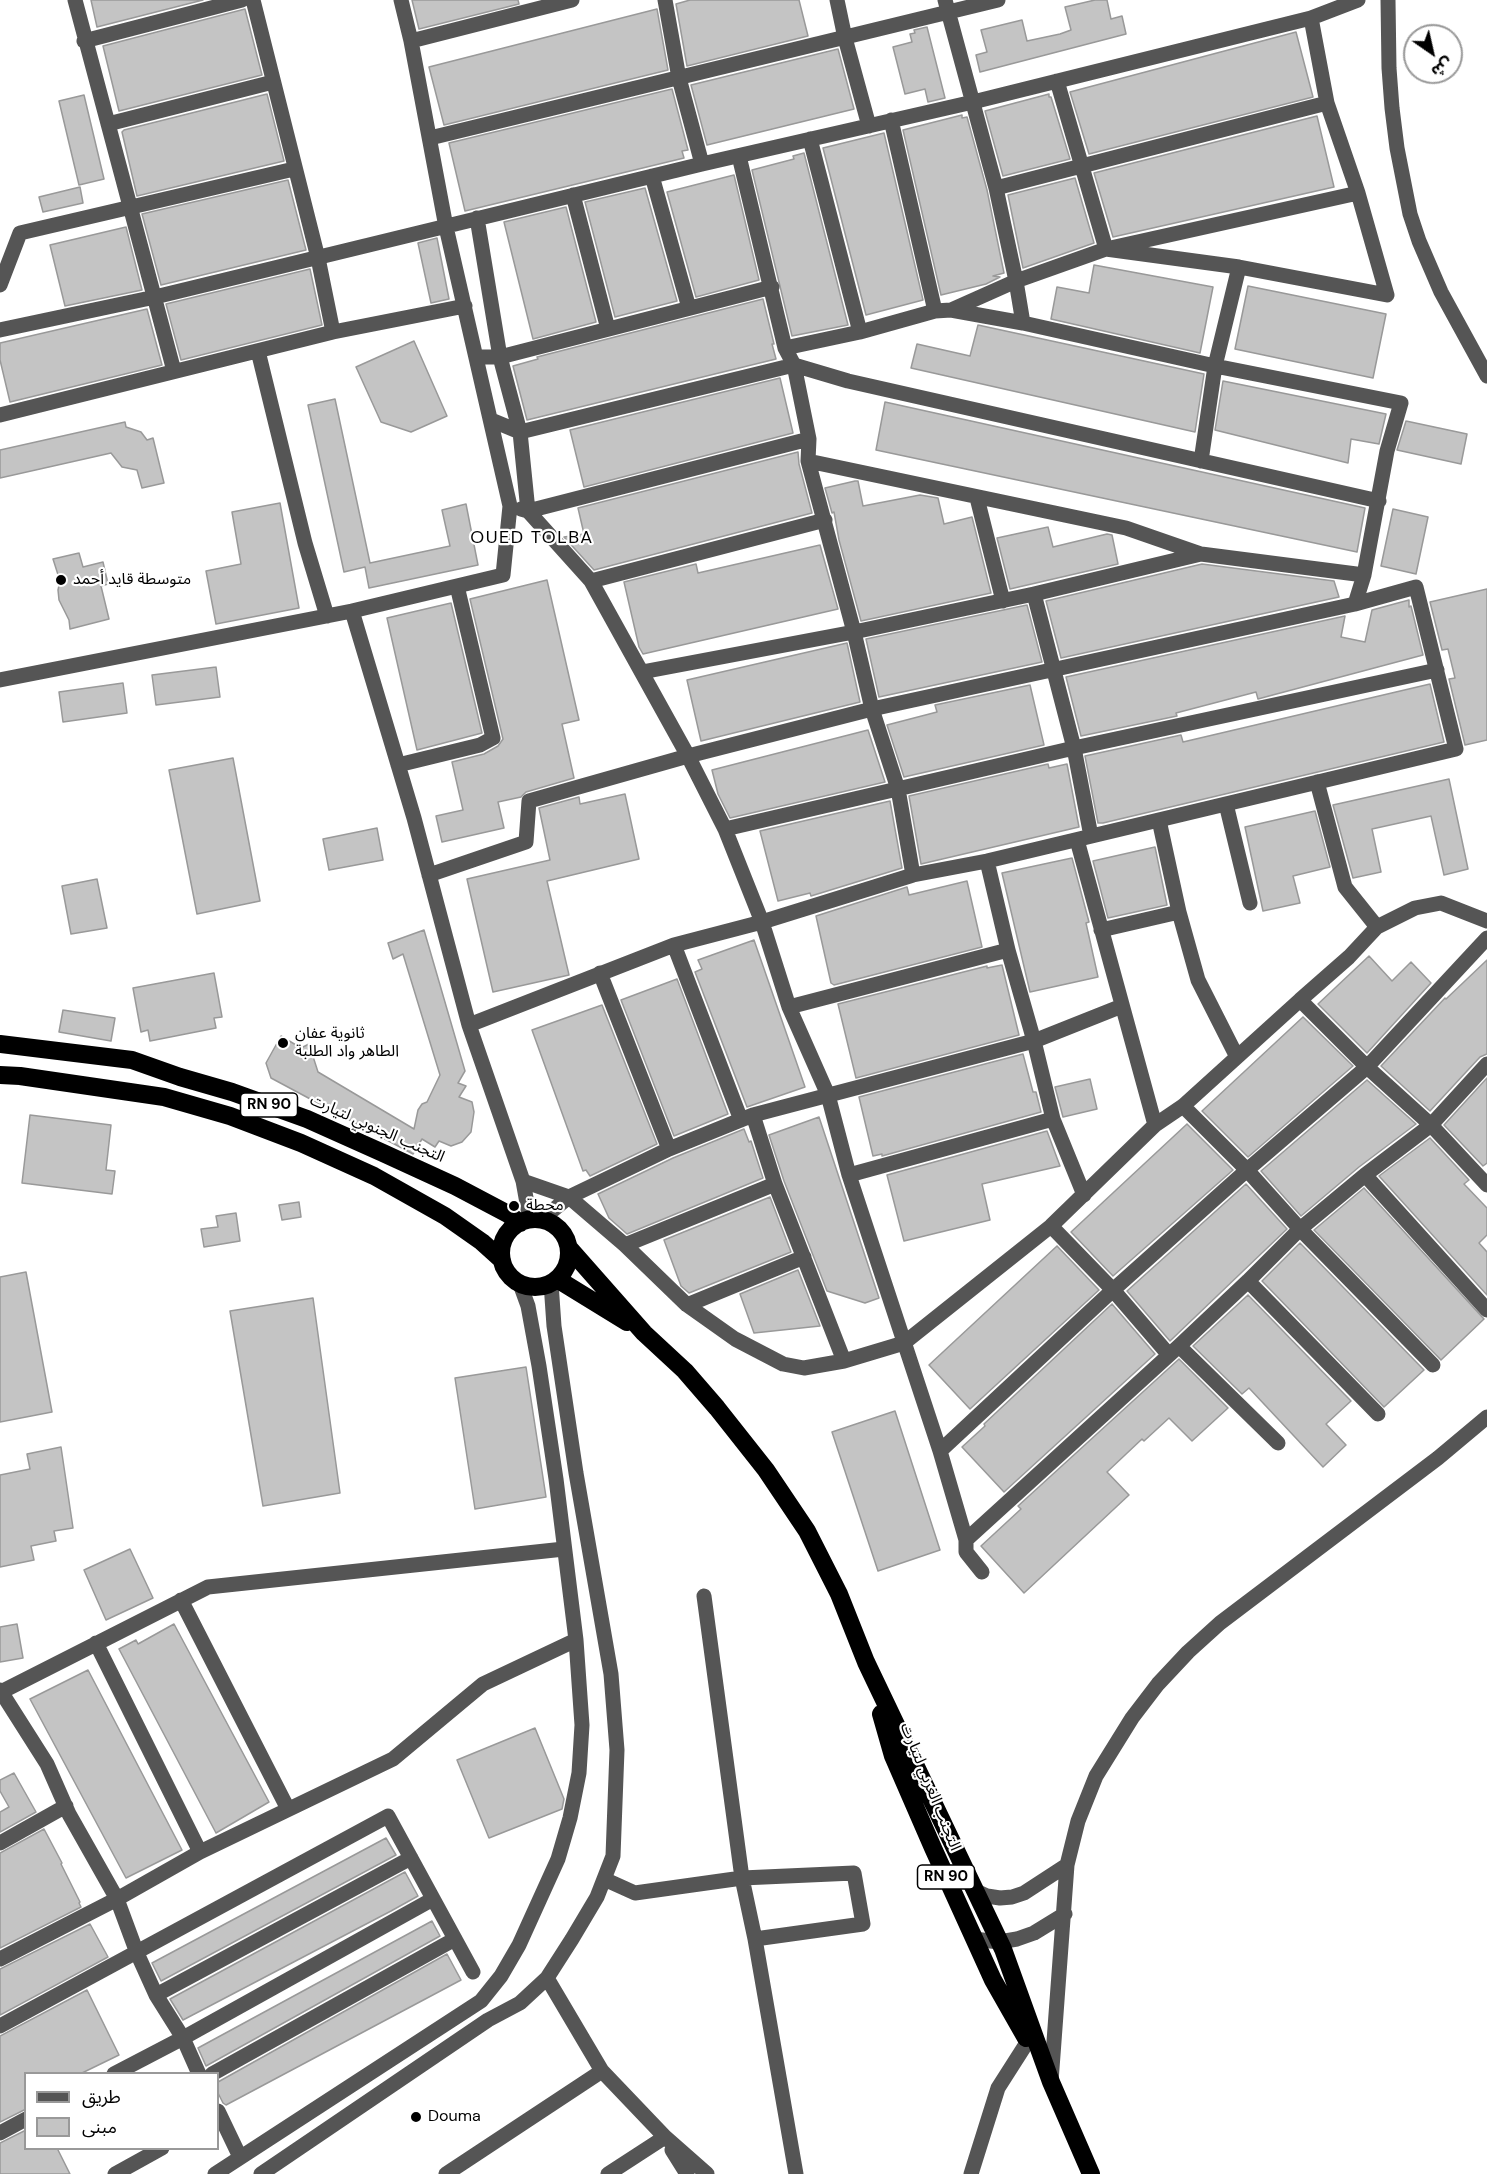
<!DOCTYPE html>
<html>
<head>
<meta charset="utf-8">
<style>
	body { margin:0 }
	#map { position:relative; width:1487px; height:2174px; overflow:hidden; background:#fff; font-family:"DM Sans","Noto Sans Arabic",sans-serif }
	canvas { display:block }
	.legend { position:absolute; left:24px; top:2072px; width:195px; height:78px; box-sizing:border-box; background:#fff; border:2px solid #999; margin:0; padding:8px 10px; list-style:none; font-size:18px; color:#000 }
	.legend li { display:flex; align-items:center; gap:12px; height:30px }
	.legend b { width:30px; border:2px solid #999 }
	.north { position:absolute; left:1403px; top:24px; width:60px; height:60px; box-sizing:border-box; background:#fff; border:2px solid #999; border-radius:50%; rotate:146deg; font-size:16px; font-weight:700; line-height:24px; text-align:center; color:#000 }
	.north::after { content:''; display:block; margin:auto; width:21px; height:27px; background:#000; clip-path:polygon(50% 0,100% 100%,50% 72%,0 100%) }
</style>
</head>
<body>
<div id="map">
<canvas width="1487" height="2174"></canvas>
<ul class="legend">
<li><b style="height:8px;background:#555"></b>طريق</li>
<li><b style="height:16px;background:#c4c4c4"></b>مبنى</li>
</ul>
<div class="north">ش</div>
</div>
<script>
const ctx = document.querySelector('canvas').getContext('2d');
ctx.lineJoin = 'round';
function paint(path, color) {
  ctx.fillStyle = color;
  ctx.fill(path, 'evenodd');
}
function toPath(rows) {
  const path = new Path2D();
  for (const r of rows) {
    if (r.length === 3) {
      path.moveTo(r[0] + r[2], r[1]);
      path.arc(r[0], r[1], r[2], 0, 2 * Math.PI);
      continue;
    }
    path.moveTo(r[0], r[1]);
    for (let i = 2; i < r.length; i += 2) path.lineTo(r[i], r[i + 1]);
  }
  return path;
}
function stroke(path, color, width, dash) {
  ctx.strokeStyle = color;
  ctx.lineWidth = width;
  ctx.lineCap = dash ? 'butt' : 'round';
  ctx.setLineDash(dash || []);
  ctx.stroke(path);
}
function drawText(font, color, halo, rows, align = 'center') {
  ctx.font = font + ' "DM Sans","Noto Sans Arabic",sans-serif';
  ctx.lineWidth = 4.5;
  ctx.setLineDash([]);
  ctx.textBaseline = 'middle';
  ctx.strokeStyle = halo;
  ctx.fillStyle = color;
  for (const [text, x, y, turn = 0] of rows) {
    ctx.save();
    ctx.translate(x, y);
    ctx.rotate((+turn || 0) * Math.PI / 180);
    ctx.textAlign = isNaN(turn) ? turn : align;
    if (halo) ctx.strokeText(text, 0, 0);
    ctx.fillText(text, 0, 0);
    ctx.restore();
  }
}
const building = toPath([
	[91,0,203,0,97,27,91,0],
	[412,0,518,0,519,4,419,29,412,0],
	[690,0,799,0,808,36,687,66,676,4,690,0],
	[1095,0,1107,0,1111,19,1122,16,1126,34,980,72,976,55,987,52,981,30,1022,20,1027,41,1060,34,1071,30,1065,7,1095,0],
	[245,9,262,75,119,111,103,46,245,9],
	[657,9,668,70,444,125,429,67,657,9],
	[927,27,945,98,928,102,925,89,905,94,893,47,912,42,910,34,915,33,914,30,927,27],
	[1296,32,1313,97,1089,154,1070,92,1296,32],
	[838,49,854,109,707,145,691,85,838,49],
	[672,89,688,150,682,151,684,158,465,211,449,143,672,89],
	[267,94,284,161,137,196,122,132,124,130,267,94],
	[1049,94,1049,97,1051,97,1070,159,1003,176,985,111,1049,94],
	[84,95,104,179,79,185,59,101,84,95],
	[962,115,962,118,967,117,987,190,1004,273,993,276,1000,277,986,284,941,295,903,130,962,115],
	[1317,116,1334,187,1113,237,1094,173,1317,116],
	[884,133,923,300,866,315,823,148,884,133],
	[804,153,848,325,792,336,752,170,794,159,793,156,804,153],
	[734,175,759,280,696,297,667,192,734,175],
	[1075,178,1094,243,1023,268,1008,195,1075,178],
	[288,180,306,250,161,285,142,214,288,180],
	[80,187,83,203,43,212,39,197,80,187],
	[645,188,677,301,615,317,585,202,645,188],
	[566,207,596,322,533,339,504,222,566,207],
	[126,227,142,290,65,306,50,245,126,227],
	[437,238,449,299,431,303,418,243,437,238],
	[1094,265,1213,287,1200,353,1051,319,1057,287,1089,293,1094,265],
	[310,269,322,325,181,360,166,304,310,269],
	[1248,286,1386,314,1373,378,1235,349,1248,286],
	[763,299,774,344,772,344,776,359,527,420,513,366,538,359,537,357,763,299],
	[147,309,162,365,10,402,0,360,0,343,147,309],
	[978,325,1204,374,1195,432,911,368,917,344,970,356,978,325],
	[414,341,447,416,411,432,381,422,356,367,414,341],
	[780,378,793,433,584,487,570,430,780,378],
	[1223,381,1386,414,1379,444,1351,439,1348,463,1215,430,1223,381],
	[335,399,370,563,450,546,442,510,466,504,478,565,369,588,365,567,344,572,308,405,335,399],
	[885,402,1365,508,1357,552,876,450,885,402],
	[1406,421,1467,434,1461,464,1397,450,1406,421],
	[125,422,126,427,141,432,147,440,153,438,164,483,142,488,137,470,122,467,111,453,0,478,0,450,125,422],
	[798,452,799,464,812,513,594,570,564,537,584,534,578,508,798,452],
	[855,481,858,481,863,506,920,495,938,498,944,524,972,517,991,593,861,621,839,540,834,512,832,513,825,488,855,481],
	[280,503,299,608,216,624,206,571,241,564,232,512,280,503],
	[1393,509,1428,517,1416,574,1381,566,1393,509],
	[1048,527,1053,547,1107,534,1112,535,1118,564,1010,589,997,538,1048,527],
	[820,545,838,609,643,654,639,647,624,582,696,564,698,573,820,545],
	[79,553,83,567,103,562,108,584,101,586,109,619,70,629,69,620,59,600,58,590,60,581,53,559,79,553],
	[1202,564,1334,581,1339,597,1061,658,1046,601,1202,564],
	[547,580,579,720,562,724,574,778,526,792,521,797,498,802,504,828,442,842,436,816,463,810,452,762,484,754,498,746,503,739,470,599,547,580],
	[1487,589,1487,740,1465,745,1449,679,1455,678,1448,649,1442,650,1430,602,1487,589],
	[1409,600,1409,607,1411,606,1423,655,1269,696,1258,699,1256,692,1176,713,1177,716,1081,736,1066,677,1345,616,1341,637,1365,642,1372,610,1409,600],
	[451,603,482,733,417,750,387,618,451,603],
	[1027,605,1042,662,879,697,866,639,1027,605],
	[847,643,860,702,701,741,687,680,847,643],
	[216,667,220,697,156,705,152,675,216,667],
	[123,683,127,713,63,722,59,692,123,683],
	[1430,684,1444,742,1103,823,1098,823,1085,756,1181,735,1183,742,1430,684],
	[1030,685,1044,745,904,777,887,725,937,712,935,705,1030,685],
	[868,730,885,782,730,818,718,794,712,770,868,730],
	[233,758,260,901,197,914,169,770,233,758],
	[1048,764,1049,768,1067,764,1079,827,921,864,909,796,1048,764],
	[1449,779,1468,869,1444,875,1431,816,1372,829,1381,872,1353,878,1333,805,1449,779],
	[625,794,639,859,547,881,569,975,493,992,467,879,550,860,539,808,579,797,580,804,625,794],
	[890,801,902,868,811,896,810,893,778,901,760,831,890,801],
	[1315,811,1330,867,1293,876,1300,903,1263,911,1245,827,1315,811],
	[377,828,383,860,329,870,323,839,377,828],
	[1155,847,1167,905,1108,918,1093,861,1155,847],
	[1072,858,1089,922,1086,923,1098,977,1030,992,1002,873,1072,858],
	[97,879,107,928,71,934,62,886,97,879],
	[967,881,982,947,834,985,831,983,816,916,907,887,909,895,967,881],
	[424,930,465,1071,458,1083,466,1086,459,1097,472,1102,474,1112,471,1132,462,1142,451,1146,439,1141,435,1147,422,1139,413,1154,271,1078,266,1063,281,1036,301,1048,309,1044,318,1072,414,1129,418,1110,422,1104,427,1102,440,1075,403,954,393,959,388,943,424,930],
	[754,940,805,1087,747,1107,695,972,702,969,698,960,754,940],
	[1369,956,1392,981,1411,962,1431,983,1367,1053,1318,1004,1369,956],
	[1487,960,1487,1054,1480,1057,1430,1111,1381,1066,1445,998,1446,999,1487,960],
	[1002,965,1019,1035,856,1078,838,1004,987,966,987,968,1002,965],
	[214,973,222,1017,214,1018,216,1028,150,1041,148,1030,141,1032,133,988,214,973],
	[677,979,728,1114,674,1136,621,1000,677,979],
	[602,1005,657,1144,590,1176,586,1170,583,1171,532,1030,602,1005],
	[63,1010,115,1018,111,1041,59,1032,63,1010],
	[1303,1017,1353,1066,1248,1157,1202,1111,1303,1017],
	[1023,1054,1033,1092,1036,1092,1041,1112,882,1156,882,1154,873,1156,859,1097,1023,1054],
	[1487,1078,1487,1163,1483,1166,1444,1125,1487,1078],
	[1090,1079,1097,1109,1063,1117,1055,1087,1090,1079],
	[1367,1080,1416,1124,1359,1167,1301,1216,1261,1171,1367,1080],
	[30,1115,111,1125,106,1170,115,1171,112,1194,22,1183,30,1115],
	[819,1117,879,1298,865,1303,827,1291,784,1181,769,1135,819,1117],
	[1187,1124,1233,1170,1113,1276,1071,1232,1187,1124],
	[744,1129,749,1142,751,1141,763,1178,627,1234,609,1218,598,1194,673,1158,744,1129],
	[1047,1131,1060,1166,982,1184,990,1220,904,1241,887,1175,1047,1131],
	[1430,1138,1469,1180,1464,1184,1487,1208,1487,1235,1479,1243,1487,1252,1487,1295,1379,1176,1430,1138],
	[1246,1184,1287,1229,1170,1341,1127,1291,1246,1184],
	[1364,1188,1484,1319,1441,1360,1314,1230,1364,1188],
	[770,1197,791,1252,689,1293,681,1286,664,1240,770,1197],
	[299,1202,301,1217,282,1220,279,1205,299,1202],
	[236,1213,240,1241,204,1247,201,1229,218,1227,216,1216,236,1213],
	[1300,1243,1424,1370,1384,1407,1262,1281,1300,1243],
	[1057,1246,1099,1290,970,1409,929,1365,1057,1246],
	[798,1270,820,1326,754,1333,740,1294,798,1270],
	[26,1272,52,1412,0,1422,0,1277,26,1272],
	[1248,1295,1351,1401,1326,1424,1346,1445,1323,1467,1249,1388,1242,1394,1193,1346,1248,1295],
	[313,1298,340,1493,263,1506,230,1311,313,1298],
	[1112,1304,1155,1354,1004,1492,962,1447,985,1426,984,1424,1112,1304],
	[1179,1359,1228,1408,1192,1441,1169,1418,1144,1441,1142,1439,1107,1472,1129,1495,1024,1593,981,1546,1021,1509,1018,1506,1179,1359],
	[526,1367,546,1497,475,1509,455,1378,526,1367],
	[895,1411,940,1550,878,1571,832,1432,895,1411],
	[61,1447,73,1528,54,1531,56,1541,31,1546,34,1560,0,1567,0,1475,30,1469,27,1454,61,1447],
	[130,1549,153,1598,106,1620,84,1570,130,1549],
	[17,1624,23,1658,0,1662,0,1627,17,1624],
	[174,1624,269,1802,216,1833,119,1649,136,1640,138,1644,174,1624],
	[88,1670,182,1850,126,1878,30,1699,88,1670],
	[535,1728,564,1799,562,1809,489,1838,457,1760,535,1728],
	[14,1773,36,1812,0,1832,0,1812,9,1807,0,1791,0,1780,14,1773],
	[44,1829,62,1863,61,1864,80,1902,79,1903,81,1907,0,1948,0,1853,44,1829],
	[386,1838,396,1855,161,1981,152,1963,386,1838],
	[405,1872,418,1896,391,1911,183,2020,170,1999,405,1872],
	[432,1921,440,1936,206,2066,198,2048,432,1921],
	[90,1924,108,1957,0,2015,0,1969,90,1924],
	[447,1954,461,1980,226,2105,223,2103,218,2093,218,2082,447,1954],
	[87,1990,119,2055,82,2073,26,2073,26,2109,0,2122,0,2036,87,1990],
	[26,2130,26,2148,57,2148,70,2174,0,2174,0,2143,26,2130]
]);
const minor = toPath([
	[75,0,174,371],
	[253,0,318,258,333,332],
	[401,0,411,41,446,227,510,506,503,575,352,611,414,818,469,1025,523,1181,530,1220],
	[665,0,679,78,702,164],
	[837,0,845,38,869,126],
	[945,0,996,188,1016,281,1023,323],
	[1388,0,1389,68,1392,108,1397,148,1410,214,1419,241,1441,292,1487,376],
	[84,41,242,0],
	[411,41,572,0],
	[1057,81,1106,249,1239,267,1387,295,1358,193,1327,103,1311,18],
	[891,120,935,311],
	[108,124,273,82],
	[430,138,998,0],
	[810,139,860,332],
	[739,156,785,348,794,365,809,439,808,461,854,632,872,709,898,789,913,875],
	[652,176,689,308],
	[996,188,1327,103],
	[573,195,608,329],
	[477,218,500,357,520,432,528,511,591,581,688,756,725,829,762,922,789,1007,828,1095,849,1175,940,1451,966,1540,966,1552,982,1572],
	[0,285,20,233,294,169],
	[951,310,1023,323,1215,366,1401,403,1387,451,1364,575],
	[0,330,155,297,702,164,973,102,1311,18,1358,0],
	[785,348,860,332,935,311,951,310,1016,281,1106,249,1358,193],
	[258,351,305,543,327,616],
	[476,357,500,357,772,287],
	[0,415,333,332,465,306],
	[491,420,520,432,794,365,848,381,1379,501],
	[1201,461,1215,366,1239,267],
	[977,498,1003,601],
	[521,509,528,511,809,439],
	[591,581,825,520],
	[1034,594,1074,748,1091,836],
	[642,672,854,632,1034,594,1201,554],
	[0,680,352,611],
	[398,765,480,745,493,738,457,586],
	[1317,782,1345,887,1377,927],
	[1226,804,1250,903],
	[1159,820,1179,912],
	[725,829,1074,748,1437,670],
	[1077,840,1155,1125],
	[987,861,1008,950,1034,1041,1053,1119,1084,1195],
	[429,875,526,842,529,801,688,756,872,709,1355,604],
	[1101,930,1179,912,1198,980,1237,1057],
	[674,945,741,1120],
	[600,973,669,1149],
	[1300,1000,1349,957,1377,927,1415,908,1441,903,1487,921],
	[789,1007,1008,950],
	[469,1025,674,945,762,922,913,875,987,861,1456,749,1416,587,1355,604,1364,575,1201,554,1126,528,808,461],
	[1183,1106,1247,1170,1300,1229,1433,1365],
	[753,1115,775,1184,844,1361],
	[849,1175,1053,1119],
	[1365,1175,1487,1310],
	[523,1181,569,1197,625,1245,687,1305,735,1339,783,1364,804,1368,844,1361,904,1343,1051,1226,1155,1125,1183,1106,1300,1000,1367,1067,1431,1125,1487,1185],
	[541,1220,569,1197,669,1149,753,1115,1034,1041,1122,1006],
	[1051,1226,1113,1290,1169,1355],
	[625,1245,775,1184],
	[1248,1281,1378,1414],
	[687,1305,804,1257],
	[1179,1346,1278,1443],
	[940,1451,1113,1290,1247,1170,1367,1067,1487,938],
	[966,1540,1179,1346,1248,1281,1300,1229,1365,1175,1431,1125,1487,1064],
	[704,1596,742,1878,755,1939,796,2174],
	[181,1600,288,1809],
	[96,1643,200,1852],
	[0,1690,47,1764,69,1814,117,1899,137,1953,156,1995,183,2038,199,2074],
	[1,1692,208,1587,564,1549],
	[0,1843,66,1806],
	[604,1879,635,1893,742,1878,854,1873,863,1924,755,1939],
	[976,1891,987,1896,1000,1898,1012,1897,1024,1893,1067,1865],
	[974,1939,999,1942,1017,1939,1034,1933,1065,1914],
	[0,1959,117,1899,200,1852,393,1759,483,1684,576,1640],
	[547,1978,602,2071,665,2137,608,2174],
	[156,1995,411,1858],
	[0,2026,388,1816,473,1972],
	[114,2074,183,2038,433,1899],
	[212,2074,455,1939],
	[1051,2082,1067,1865,1078,1821,1096,1776,1132,1718,1158,1684,1188,1652,1220,1623,1438,1458,1487,1417],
	[218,2111,240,2157],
	[0,2133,26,2119],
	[665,2137,707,2174],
	[672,2150,687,2174],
	[115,2174,162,2148],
	[215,2174,481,2001,501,1976,519,1945,558,1859,570,1818,579,1773,582,1725,576,1640,556,1479,539,1366,528,1306,520,1284],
	[261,2174,488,2020,520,2003,547,1978,572,1939,597,1897,613,1856,617,1750,611,1674,576,1473,554,1326,551,1283],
	[446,2174,602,2071],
	[971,2174,998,2088,1028,2041]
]);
const highway = toPath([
	[0,1044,132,1060,180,1077,232,1092,307,1119,383,1153,455,1186,508,1214,520,1223],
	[0,1075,20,1076,164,1097,230,1116,301,1143,374,1176,445,1216,482,1242,502,1260],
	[535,1253,34],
	[569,1248,644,1333,685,1371,717,1408,766,1470,807,1531,839,1594,866,1662,1003,1949,1051,2082,1091,2174],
	[557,1279,627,1322],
	[881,1714,893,1756,933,1848,993,1980,1026,2038]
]);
const markers = [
	[61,580,6,"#000"],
	[283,1043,6,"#000"],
	[514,1206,6,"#000"],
	[416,2117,6,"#000"]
];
const shields = [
	[269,1105,57],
	[946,1877,57]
];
const shieldNames = [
	["RN 90",269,1105],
	["RN 90",946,1877]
];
const poiNames = [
	["متوسطة قايد أحمد",73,580],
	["ثانوية عفان",295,1034],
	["الطاهر واد الطلبة",295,1052],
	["محطة",526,1206],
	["Douma",428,2117]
];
const streetNames = [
	["التجنب الجنوبي لتيارت",377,1129,24],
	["التجنب الغربي لتيارت",930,1787,68]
];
const neighbourhoodNames = [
	["OUED TOLBA",532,538]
];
paint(building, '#c4c4c4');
stroke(building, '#999', 1.5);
stroke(minor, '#555', 15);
stroke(highway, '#000', 18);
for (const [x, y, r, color] of markers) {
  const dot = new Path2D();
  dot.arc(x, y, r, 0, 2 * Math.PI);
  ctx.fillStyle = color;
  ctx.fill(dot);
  stroke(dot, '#fff', 2);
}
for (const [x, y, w] of shields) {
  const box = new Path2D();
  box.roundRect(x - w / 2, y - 12, w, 24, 4.5);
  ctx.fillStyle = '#fff';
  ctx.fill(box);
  stroke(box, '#000', 1.5);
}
drawText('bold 15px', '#000', null, shieldNames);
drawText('16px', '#000', '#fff', poiNames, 'left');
drawText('16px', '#000', '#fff', streetNames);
ctx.letterSpacing = '1.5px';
drawText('18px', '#000', '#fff', neighbourhoodNames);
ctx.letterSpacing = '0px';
</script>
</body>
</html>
